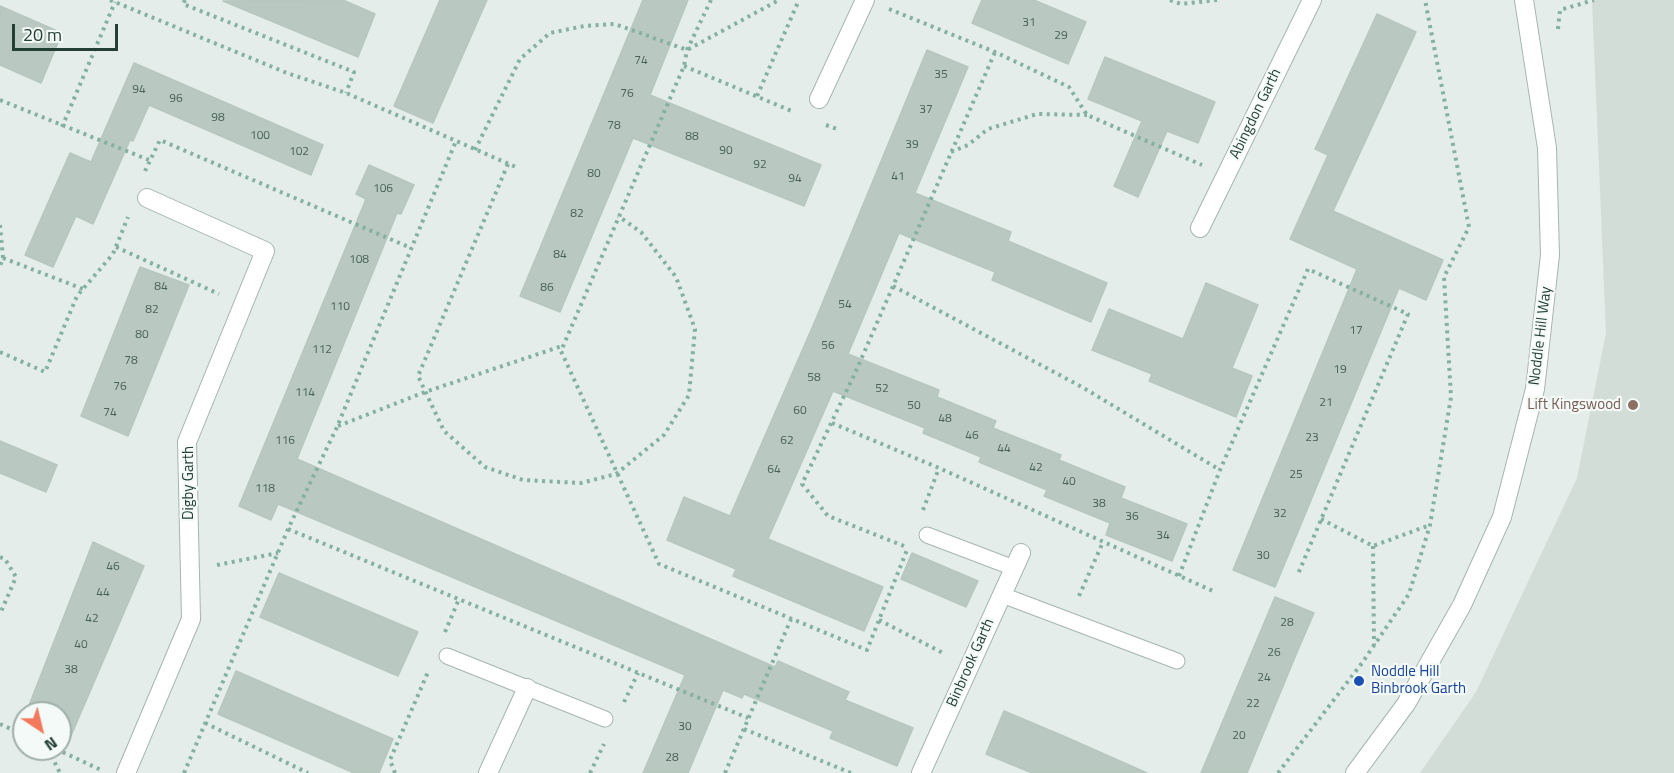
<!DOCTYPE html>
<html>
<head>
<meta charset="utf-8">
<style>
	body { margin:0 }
	#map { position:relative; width:1674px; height:773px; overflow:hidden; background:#e4ede9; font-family:"Titillium Web",sans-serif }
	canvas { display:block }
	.north { position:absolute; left:12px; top:701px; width:60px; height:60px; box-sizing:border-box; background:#f4faf7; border:2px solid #a0afaa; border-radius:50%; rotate:145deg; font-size:16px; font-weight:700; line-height:24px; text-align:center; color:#233f36 }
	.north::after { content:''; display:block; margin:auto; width:21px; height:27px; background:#f3795c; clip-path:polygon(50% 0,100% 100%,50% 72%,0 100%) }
	.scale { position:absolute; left:12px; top:24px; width:106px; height:27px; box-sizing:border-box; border:3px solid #233f36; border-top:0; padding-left:8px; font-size:18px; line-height:21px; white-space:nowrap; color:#233f36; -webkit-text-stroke:4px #f4faf7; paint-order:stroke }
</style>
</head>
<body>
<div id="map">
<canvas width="1674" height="773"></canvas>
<div class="north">N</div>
<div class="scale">20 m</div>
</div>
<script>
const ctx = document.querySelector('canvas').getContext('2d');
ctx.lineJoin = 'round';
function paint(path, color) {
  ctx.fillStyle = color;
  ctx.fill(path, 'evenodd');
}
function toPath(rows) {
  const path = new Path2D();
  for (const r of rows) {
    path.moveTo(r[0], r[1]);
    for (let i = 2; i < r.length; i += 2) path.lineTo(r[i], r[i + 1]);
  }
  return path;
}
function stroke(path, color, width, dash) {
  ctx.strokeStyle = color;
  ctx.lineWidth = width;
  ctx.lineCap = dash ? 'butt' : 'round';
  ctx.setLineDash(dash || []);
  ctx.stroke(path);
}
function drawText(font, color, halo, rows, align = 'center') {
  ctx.font = font + ' "Titillium Web",sans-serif';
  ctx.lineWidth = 4.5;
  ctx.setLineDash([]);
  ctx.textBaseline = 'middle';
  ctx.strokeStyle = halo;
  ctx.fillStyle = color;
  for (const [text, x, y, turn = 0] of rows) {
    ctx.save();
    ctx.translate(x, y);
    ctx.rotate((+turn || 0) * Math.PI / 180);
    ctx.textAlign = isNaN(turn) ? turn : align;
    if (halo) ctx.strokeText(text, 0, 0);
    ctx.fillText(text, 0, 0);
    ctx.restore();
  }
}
const built = toPath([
	[1592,0,1674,0,1674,773,1420,773,1476,692,1577,478,1606,333]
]);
const building = toPath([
	[343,0,375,14,358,57,223,1,343,0],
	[440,0,487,0,433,123,394,106,440,0],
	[643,0,688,0,650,95,821,165,804,206,633,138,560,312,520,296,643,0],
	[982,0,1034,0,1086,22,1068,64,972,23,982,0],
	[0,6,62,33,41,83,0,65,0,6],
	[1377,14,1416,32,1333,211,1443,260,1426,300,1399,288,1275,587,1233,570,1357,269,1290,239,1328,155,1315,149,1377,14],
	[927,50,968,67,915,193,1011,232,1008,241,1107,283,1091,322,992,280,995,272,899,233,848,354,939,390,937,397,996,421,993,428,1061,455,1059,460,1125,487,1121,498,1187,524,1172,561,1106,535,1110,523,1044,496,1047,490,979,462,981,457,923,433,925,428,833,391,768,539,883,587,864,631,733,576,736,569,667,540,684,497,730,516,815,321,927,50],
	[1105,57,1215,102,1198,143,1167,131,1138,197,1114,186,1142,121,1088,99,1105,57],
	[134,63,323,145,311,175,149,105,133,141,130,140,93,224,76,216,53,267,25,255,70,153,91,162,134,63],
	[369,165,414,185,401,214,397,213,297,459,775,667,778,661,849,692,845,700,913,728,897,766,830,738,833,731,744,694,742,698,723,690,688,773,643,773,685,675,278,504,271,520,239,506,366,199,356,194,369,165],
	[140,267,189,285,128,436,81,416,140,267],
	[1206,283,1258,305,1232,368,1252,376,1236,417,1149,381,1152,374,1092,350,1109,309,1183,339,1206,283],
	[0,441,57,465,46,492,0,473,0,441],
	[93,542,144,566,67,745,60,742,60,713,26,713,93,542],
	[912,553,978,581,966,607,901,579,912,553],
	[279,573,418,632,398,676,260,617,279,573],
	[1275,597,1314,613,1298,650,1247,773,1201,773,1275,597],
	[236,671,393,739,379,773,354,773,218,714,236,671],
	[1004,711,1068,738,1147,773,1032,773,986,754,1004,711]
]);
const path = toPath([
	[110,0,287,73,346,93,516,167],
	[185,0,183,4,354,72,346,93],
	[711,0,687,50,684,66,561,351,659,564,867,650,907,550],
	[1170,0,1181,4,1217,0],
	[889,9,995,52,1069,87,1087,115,1202,165],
	[1558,29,1560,10,1594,0],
	[684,66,794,112],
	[757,96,799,0],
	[0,100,149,160],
	[826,125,840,130],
	[62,127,115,2],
	[475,150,520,59,550,33,584,26,615,24,687,50,779,0],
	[951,152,968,145,988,129,1037,114,1087,115],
	[508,164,418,376,444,431,485,467,523,480,581,483,616,474,664,435,689,395,695,329,676,277,641,232,618,216],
	[145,171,160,140,411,248],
	[0,225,3,258,0,266],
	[116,247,219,294],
	[3,258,83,289],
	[893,286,1082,387,1220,470],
	[0,352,45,372,77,296,113,254,128,217],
	[832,423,939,468,1213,591],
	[338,426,425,392,562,346],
	[923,510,939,468],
	[1321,519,1373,546,1430,525],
	[288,529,748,718],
	[904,546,828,516,802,484,856,371,995,52],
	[1373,546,1374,645],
	[0,557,5,559,16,577,0,614],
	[217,565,278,553],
	[1179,576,1220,470,1308,269,1408,314,1298,574],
	[1079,596,1103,542],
	[879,620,945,654],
	[445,632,459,599],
	[624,702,638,673],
	[205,723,308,773],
	[0,724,24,735],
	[744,729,851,773],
	[48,749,60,773],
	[56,749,101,770],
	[184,773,288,529,337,427,456,141],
	[395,773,390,760,428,672],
	[590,773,604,744],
	[725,773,791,619],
	[1278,773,1362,663,1409,594,1430,525,1451,397,1444,277,1469,227,1425,0]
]);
const lane = toPath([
	[927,535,1014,568],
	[1002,595,1177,661],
	[447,656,605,719]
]);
const street = toPath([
	[819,99,865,0],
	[1200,228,1312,0],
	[126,773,191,619,187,442,265,251,147,198],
	[488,773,527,688],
	[921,773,1021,553],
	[1355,773,1406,704,1462,605,1502,517,1535,389,1550,255,1547,148,1524,0]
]);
const markers = [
	[1633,405,6,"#8d6e63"],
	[1359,681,6,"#1a4fb4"]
];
const numberNames = [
	["31",1029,23],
	["29",1061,36],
	["74",641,61],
	["35",941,75],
	["94",139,90],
	["76",627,94],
	["96",176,99],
	["37",926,110],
	["98",218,118],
	["78",614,126],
	["100",260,136],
	["88",692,137],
	["39",912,145],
	["90",726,151],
	["102",299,152],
	["92",760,165],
	["80",594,174],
	["41",898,177],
	["94",795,179],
	["106",383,189],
	["82",577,214],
	["84",560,255],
	["108",359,260],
	["84",161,287],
	["86",547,288],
	["54",845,305],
	["110",340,307],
	["82",152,310],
	["17",1356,331],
	["80",142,335],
	["56",828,346],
	["112",322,350],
	["78",131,361],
	["19",1340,370],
	["58",814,378],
	["76",120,387],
	["52",882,389],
	["114",305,393],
	["21",1326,403],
	["50",914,406],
	["60",800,411],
	["74",110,413],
	["48",945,419],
	["46",972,436],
	["23",1312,438],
	["116",285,441],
	["62",787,441],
	["44",1004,449],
	["42",1036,468],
	["64",774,470],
	["25",1296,475],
	["40",1069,482],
	["118",265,489],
	["38",1099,504],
	["32",1280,514],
	["36",1132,517],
	["34",1163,536],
	["30",1263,556],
	["46",113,567],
	["44",103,593],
	["42",92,619],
	["28",1287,623],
	["40",81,645],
	["26",1274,653],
	["38",71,670],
	["24",1264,678],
	["22",1253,704],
	["30",685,727],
	["20",1239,736],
	["28",672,758]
];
const streetNames = [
	["Abingdon Garth",1256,114,-64],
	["Noddle Hill Way",1541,336,-83],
	["Digby Garth",189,483,-90],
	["Binbrook Garth",971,663,-66]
];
const educationNames = [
	["Lift Kingswood",1621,405]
];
const transitNames = [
	["Noddle Hill",1371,672],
	["Binbrook Garth",1371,689]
];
paint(built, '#d2ddd7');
paint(building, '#b9c8c1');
stroke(building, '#b6c7bf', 1.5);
stroke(lane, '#a6b5b0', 17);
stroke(street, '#a6b5b0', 20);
stroke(path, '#84b1a1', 4, [3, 4.5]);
stroke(lane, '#fff', 15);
stroke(street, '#fff', 18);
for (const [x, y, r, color] of markers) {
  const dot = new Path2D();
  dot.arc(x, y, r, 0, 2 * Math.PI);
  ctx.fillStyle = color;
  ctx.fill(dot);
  stroke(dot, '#f4faf7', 2);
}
drawText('12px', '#486159', null, numberNames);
drawText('15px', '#233f36', '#f4faf7', streetNames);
drawText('15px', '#785e54', '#f4faf7', educationNames, 'right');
drawText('15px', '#164399', '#f4faf7', transitNames, 'left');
</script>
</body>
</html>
